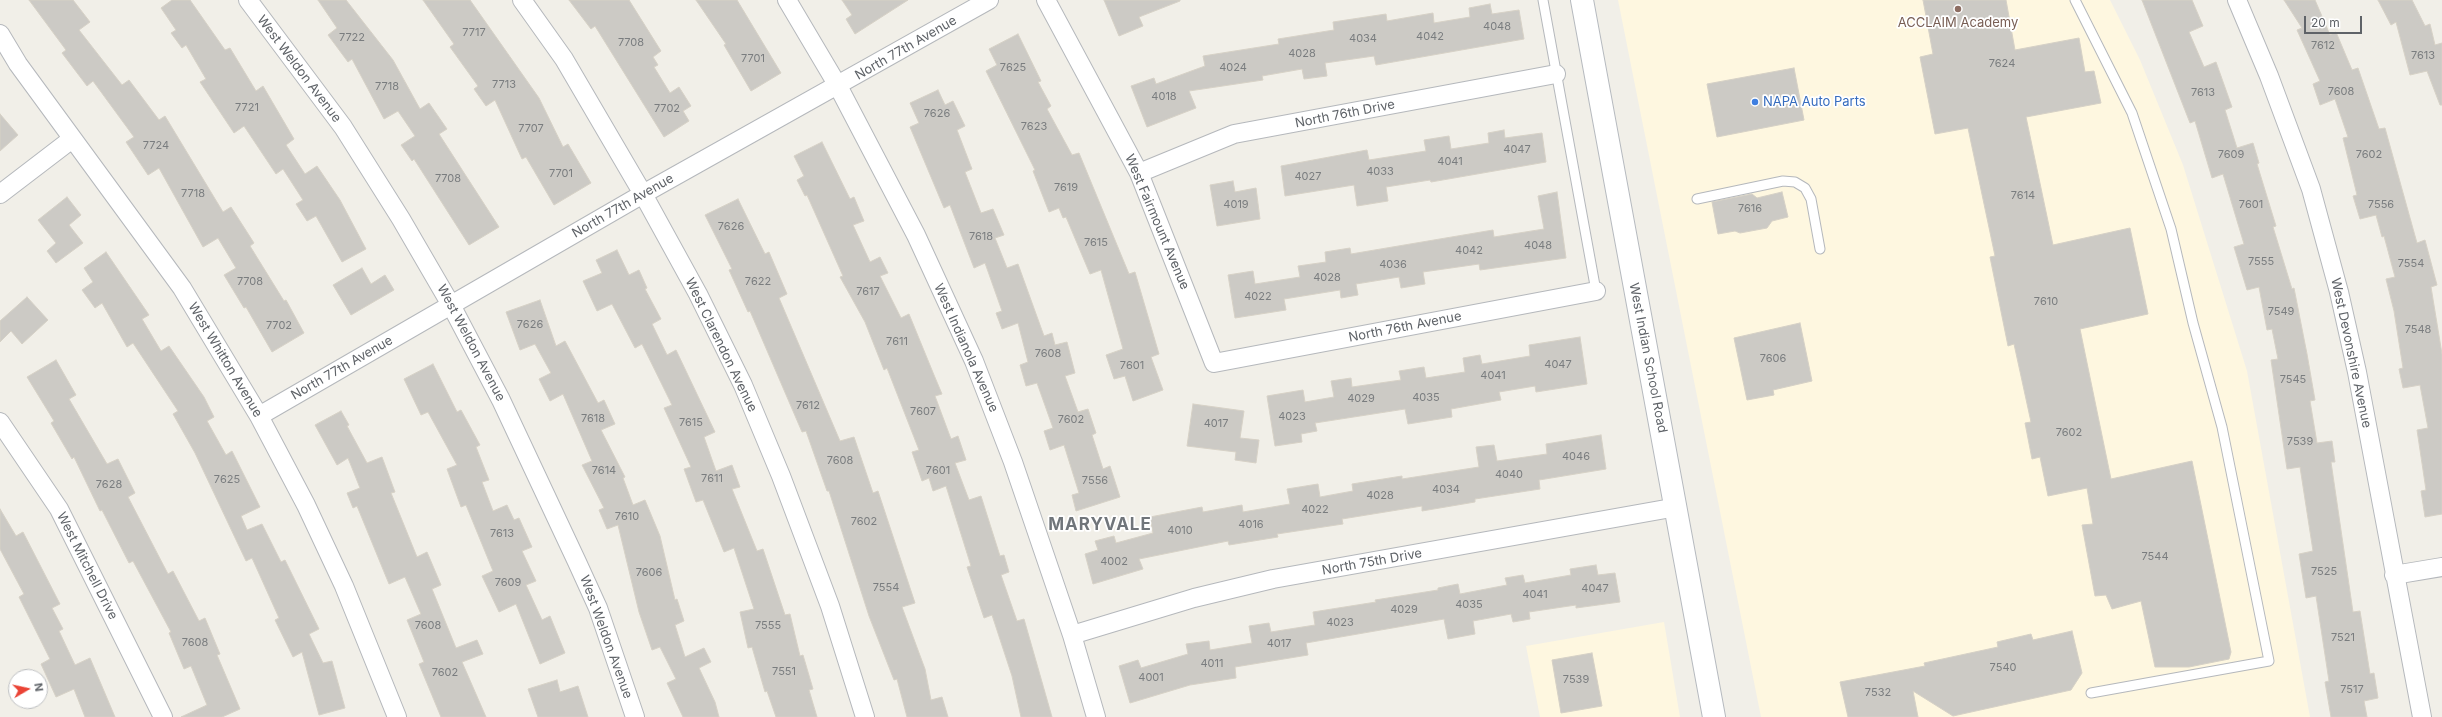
<!DOCTYPE html>
<html>
<head>
<meta charset="utf-8">
<style>
	body { margin:0 }
	#map { position:relative; width:2442px; height:717px; overflow:hidden; background:#f1efe8; font-family:Inter,sans-serif }
	canvas { display:block }
	.north { position:absolute; left:8px; top:669px; width:40px; height:40px; box-sizing:border-box; background:#fff; border:1px solid #bfc1c3; border-radius:50%; rotate:81deg; font-size:11px; font-weight:700; line-height:16px; text-align:center; color:#5f6368 }
	.north::after { content:''; display:block; margin:auto; width:14px; height:18px; background:#ea4335; clip-path:polygon(50% 0,100% 100%,50% 72%,0 100%) }
	.scale { position:absolute; left:2304px; top:16px; width:58px; height:18px; box-sizing:border-box; border:2px solid #5f6368; border-top:0; padding-left:5px; font-size:12px; line-height:14px; white-space:nowrap; color:#5f6368; -webkit-text-stroke:3px #fff; paint-order:stroke }
</style>
</head>
<body>
<div id="map">
<canvas width="2442" height="717"></canvas>
<div class="north">N</div>
<div class="scale">20 m</div>
</div>
<script>
const ctx = document.querySelector('canvas').getContext('2d');
ctx.lineJoin = 'round';
function paint(path, color) {
  ctx.fillStyle = color;
  ctx.fill(path, 'evenodd');
}
function toPath(rows) {
  const path = new Path2D();
  for (const r of rows) {
    path.moveTo(r[0], r[1]);
    for (let i = 2; i < r.length; i += 2) path.lineTo(r[i], r[i + 1]);
  }
  return path;
}
function stroke(path, color, width, dash) {
  ctx.strokeStyle = color;
  ctx.lineWidth = width;
  ctx.lineCap = dash ? 'butt' : 'round';
  ctx.setLineDash(dash || []);
  ctx.stroke(path);
}
function drawText(font, color, halo, rows, align = 'center') {
  ctx.font = font + ' Inter,sans-serif';
  ctx.lineWidth = 3.5;
  ctx.setLineDash([]);
  ctx.textBaseline = 'middle';
  ctx.strokeStyle = halo;
  ctx.fillStyle = color;
  for (const [text, x, y, turn = 0] of rows) {
    ctx.save();
    ctx.translate(x, y);
    ctx.rotate((+turn || 0) * Math.PI / 180);
    ctx.textAlign = isNaN(turn) ? turn : align;
    if (halo) ctx.strokeText(text, 0, 0);
    ctx.fillText(text, 0, 0);
    ctx.restore();
  }
}
const commercial = toPath([
	[1618,0,2110,0,2140,60,2183,165,2247,371,2310,717,1761,717],
	[1664,622,1680,717,1540,717,1526,646]
]);
const building = toPath([
	[29,0,73,0,90,22,79,30,122,85,129,80,159,120,165,116,223,212,231,207,254,243,250,246,284,301,286,300,304,333,272,352,246,307,244,308,224,275,236,268,218,238,203,247,159,168,148,175,126,142,134,137,93,81,87,86,62,53,66,50,29,0],
	[172,0,190,0,225,50,230,48,256,91,263,86,294,139,286,145,305,174,317,166,340,200,366,249,342,262,316,216,307,221,296,204,303,200,283,169,276,174,244,126,234,133,200,82,206,79,186,45,182,48,171,33,176,30,161,8,172,0],
	[318,0,346,0,393,60,420,109,429,103,447,129,439,134,499,227,469,245,414,159,412,161,401,145,415,136,398,111,384,119,352,59,348,62,328,35,337,28,318,0],
	[423,0,470,0,539,98,563,147,568,144,591,183,554,205,526,157,522,159,495,100,486,106,474,89,478,86,450,47,454,44,423,0],
	[569,0,629,0,661,51,653,57,658,65,654,67,670,93,679,87,691,106,683,111,689,121,664,137,595,26,591,29,569,0],
	[696,0,737,0,781,73,751,91,724,45,726,44,696,0],
	[842,0,908,0,855,34,846,19,852,15,842,0],
	[1104,0,1180,0,1180,1,1139,17,1143,26,1119,36,1104,0],
	[1923,0,2006,0,2015,50,2079,38,2085,72,2094,71,2101,103,2026,117,2053,245,2130,228,2148,314,2080,329,2111,479,2192,461,2231,652,2229,659,2189,667,2155,667,2141,601,2112,609,2106,595,2095,596,2082,525,2093,524,2087,488,2048,496,2040,457,2032,459,2025,423,2031,422,2014,344,2008,346,1990,257,1995,256,1968,128,1935,134,1920,57,1933,54,1923,0],
	[2142,0,2192,0,2203,26,2189,32,2204,67,2216,62,2232,107,2225,110,2237,148,2253,143,2259,163,2257,164,2276,226,2273,227,2292,289,2294,288,2307,354,2315,400,2310,401,2317,443,2332,441,2335,462,2331,462,2353,612,2360,611,2370,674,2374,673,2378,698,2364,701,2367,717,2331,717,2325,682,2329,681,2316,596,2306,598,2299,554,2313,551,2300,467,2287,469,2271,360,2278,359,2272,329,2267,330,2259,287,2247,290,2234,247,2244,244,2223,174,2212,178,2195,121,2190,123,2142,0],
	[2284,0,2315,0,2330,35,2336,32,2352,70,2358,68,2379,129,2385,128,2417,243,2425,240,2437,285,2431,287,2442,354,2442,514,2425,517,2421,491,2426,490,2417,430,2428,428,2420,385,2403,388,2399,369,2403,368,2394,311,2386,279,2395,277,2384,236,2382,237,2376,215,2360,219,2353,196,2357,195,2343,138,2348,137,2335,99,2320,105,2313,84,2320,81,2297,30,2302,28,2284,0],
	[2378,0,2412,0,2425,26,2430,24,2435,45,2442,43,2442,105,2440,105,2427,71,2410,75,2396,22,2391,25,2378,0],
	[1490,4,1492,14,1519,10,1524,39,1376,65,1374,56,1325,63,1327,76,1304,79,1302,69,1262,76,1263,80,1189,91,1196,108,1147,127,1131,86,1154,78,1156,84,1205,66,1203,56,1279,44,1278,39,1334,30,1333,22,1386,14,1387,21,1433,13,1434,23,1470,17,1469,8,1490,4],
	[1018,34,1041,81,1038,82,1051,106,1047,109,1072,155,1079,153,1129,274,1135,272,1159,354,1151,357,1163,390,1133,401,1125,376,1114,379,1106,355,1123,349,1101,270,1090,274,1066,217,1063,218,1059,208,1049,212,1033,171,1035,170,986,71,997,65,989,49,1018,34],
	[1794,68,1804,120,1717,137,1707,84,1794,68],
	[938,90,945,105,953,101,965,126,957,130,972,169,965,172,981,213,993,209,1004,235,995,238,1007,268,1018,264,1044,336,1052,333,1055,345,1067,342,1075,373,1065,376,1078,412,1088,409,1096,433,1092,435,1103,469,1110,466,1120,497,1076,511,1072,495,1079,493,1064,445,1050,450,1044,431,1053,428,1037,383,1026,386,1020,365,1028,362,1018,323,1002,329,996,313,1002,311,985,263,974,268,950,205,944,208,910,127,919,123,910,103,938,90],
	[0,114,18,135,0,151,0,114],
	[1504,130,1505,138,1542,133,1546,162,1431,182,1430,180,1386,187,1388,201,1357,206,1354,185,1285,196,1281,166,1367,150,1369,160,1426,151,1424,140,1449,136,1451,149,1489,143,1488,133,1504,130],
	[822,142,850,199,854,197,864,221,853,225,870,262,880,257,888,273,880,276,901,318,909,314,934,375,942,394,935,396,951,439,958,436,966,460,955,463,969,500,981,496,1000,556,1004,555,1009,572,1001,575,1017,621,1024,619,1052,717,1021,717,1012,676,992,615,984,618,967,567,971,566,946,486,933,491,929,478,922,481,912,452,919,450,887,368,884,370,865,322,840,277,843,276,807,195,805,196,797,180,804,176,794,156,822,142],
	[1233,181,1235,192,1256,188,1260,219,1217,226,1210,185,1233,181],
	[1557,192,1566,258,1480,270,1479,264,1423,272,1425,284,1401,288,1399,277,1356,284,1358,295,1341,298,1340,290,1284,299,1286,310,1235,318,1228,275,1253,271,1255,284,1300,277,1298,266,1326,262,1325,252,1350,248,1351,254,1493,230,1494,237,1544,229,1538,196,1557,192],
	[1782,192,1788,217,1772,221,1767,228,1740,233,1735,231,1718,234,1712,202,1752,194,1757,198,1782,192],
	[67,197,81,215,69,225,83,243,56,263,47,251,56,243,38,220,67,197],
	[738,199,765,254,769,252,787,294,779,298,840,441,854,437,873,493,878,491,915,603,902,607,925,669,931,700,942,697,948,717,907,717,897,679,894,680,869,616,829,491,827,491,806,431,802,432,750,311,748,312,729,270,732,269,705,215,738,199],
	[617,250,629,275,639,270,647,288,645,289,661,319,652,324,667,355,676,350,715,432,704,437,716,471,732,465,740,487,732,489,757,551,763,549,785,615,790,614,800,656,803,655,813,689,809,690,817,717,776,717,767,691,765,692,752,647,748,648,740,612,754,609,734,548,724,552,703,500,696,502,684,469,691,467,664,408,672,405,642,344,635,348,612,304,597,311,583,281,602,273,596,260,617,250],
	[106,252,149,315,142,319,161,351,169,346,204,397,214,417,207,421,226,455,232,451,260,507,241,516,247,530,262,524,281,562,285,560,319,629,309,634,323,663,332,661,345,708,319,715,302,652,293,657,275,620,279,618,252,558,246,561,195,453,173,414,178,411,133,343,127,347,102,303,95,308,82,290,93,282,84,268,106,252],
	[362,268,371,284,385,275,394,290,351,315,333,285,362,268],
	[27,297,48,320,22,344,11,331,0,342,0,321,27,297],
	[540,300,556,346,565,341,598,403,604,400,615,424,601,430,625,477,623,478,633,505,645,500,660,536,675,600,677,599,684,621,675,625,685,657,704,648,711,662,699,668,715,702,719,717,683,717,667,683,676,679,660,647,652,650,639,612,618,525,607,529,599,510,604,508,582,465,592,461,563,394,550,401,539,379,551,373,535,344,520,350,506,312,540,300],
	[1800,323,1812,381,1773,390,1774,395,1747,400,1734,338,1800,323],
	[1580,337,1587,384,1536,392,1535,386,1499,392,1501,400,1451,409,1452,417,1408,424,1405,409,1315,423,1317,431,1301,434,1302,442,1275,446,1267,396,1303,390,1305,402,1334,397,1331,381,1351,378,1352,387,1401,380,1399,371,1424,367,1426,378,1465,372,1463,358,1480,355,1482,364,1530,356,1529,345,1580,337],
	[56,360,76,395,69,399,107,464,118,459,135,493,128,497,168,574,173,571,199,621,205,618,220,654,217,655,240,709,222,717,181,717,207,705,191,666,184,669,169,633,171,632,133,561,129,563,102,510,100,511,74,457,72,459,51,423,54,421,27,377,56,360],
	[433,364,457,412,461,410,480,445,476,447,489,480,482,482,493,511,507,505,514,520,519,518,532,547,522,551,536,581,526,585,542,620,550,616,565,653,540,664,516,604,499,612,482,576,493,571,466,505,461,507,447,469,457,465,428,412,421,415,404,379,433,364],
	[1193,404,1244,411,1240,438,1259,440,1256,463,1235,460,1236,452,1187,446,1193,404],
	[341,411,349,425,347,426,367,463,382,457,395,492,391,493,417,557,427,552,441,585,432,589,456,648,477,640,483,654,462,662,486,717,441,717,419,664,424,662,407,620,421,614,405,577,389,584,357,506,353,508,347,493,360,488,348,458,337,465,315,425,341,411],
	[1601,435,1606,469,1539,480,1540,489,1475,499,1475,502,1422,511,1422,506,1342,519,1343,524,1277,534,1278,537,1229,545,1228,541,1139,559,1143,569,1093,584,1085,554,1098,550,1095,541,1114,536,1116,543,1153,533,1150,517,1202,507,1203,512,1242,505,1243,512,1290,504,1287,489,1318,484,1320,497,1353,491,1352,484,1402,476,1402,479,1479,467,1476,447,1494,445,1497,461,1547,454,1546,444,1601,435],
	[0,509,16,536,23,532,60,604,52,608,63,629,59,631,75,665,90,658,115,717,85,717,74,689,56,697,41,664,50,659,19,597,24,594,0,549,0,509],
	[1596,565,1598,575,1615,573,1620,602,1576,608,1576,605,1529,612,1530,619,1513,622,1511,614,1473,621,1475,634,1448,639,1444,619,1306,643,1308,655,1235,667,1236,678,1190,685,1130,703,1119,666,1138,660,1141,668,1188,654,1186,644,1209,641,1210,650,1252,643,1249,626,1269,623,1271,632,1315,625,1313,612,1376,602,1375,600,1438,590,1438,588,1458,584,1460,594,1507,585,1505,578,1523,575,1525,583,1571,575,1570,569,1596,565],
	[2072,631,2082,673,2071,690,1953,716,1913,691,1918,717,1848,717,1840,682,1925,666,1924,663,1998,647,1997,642,2031,634,2033,640,2072,631],
	[1592,653,1602,706,1561,713,1552,660,1592,653],
	[557,680,560,692,578,686,588,717,538,717,528,689,557,680]
]);
const lane = toPath([
	[1543,0,1596,291],
	[2075,0,2132,113,2171,229,2193,323,2222,427,2269,661,2091,693],
	[1697,199,1783,181,1795,182,1805,188,1811,199,1820,249]
]);
const street = toPath([
	[248,0,343,127,401,219,451,305,501,400,577,562,598,608,635,717],
	[522,0,564,59,643,194,698,294,743,385,781,476,830,606,865,717],
	[787,0,838,86,916,235,974,361,1013,462,1072,635,1096,717],
	[1046,0,1139,173,1214,363,1596,291],
	[2237,0,2269,76,2311,189,2339,292,2357,372,2422,717],
	[0,34,18,64,182,288,259,416,306,505,344,586,397,717],
	[1139,173,1234,134,1556,74],
	[0,194,72,139],
	[259,416,643,194,989,0],
	[0,422,59,509,163,717],
	[2394,575,2442,567],
	[1072,635,1194,598,1273,579,1677,507]
]);
const secondary = toPath([
	[1582,0,1714,717]
]);
const markers = [
	[1958,9,4,"#8d6e63"],
	[1755,102,4,"#3f7fe0"]
];
const numberNames = [
	["4048",1497,27],
	["7717",474,33],
	["4042",1430,37],
	["7722",352,38],
	["4034",1363,39],
	["7708",631,43],
	["7612",2323,46],
	["4028",1302,54],
	["7613",2423,56],
	["7701",753,59],
	["7624",2002,64],
	["7625",1013,68],
	["4024",1233,68],
	["7713",504,85],
	["7718",387,87],
	["7608",2341,92],
	["7613",2203,93],
	["4018",1164,97],
	["7721",247,108],
	["7702",667,109],
	["7626",937,114],
	["7623",1034,127],
	["7707",531,129],
	["7724",156,146],
	["4047",1517,150],
	["7609",2231,155],
	["7602",2369,155],
	["4041",1450,162],
	["4033",1380,172],
	["7701",561,174],
	["4027",1308,177],
	["7708",448,179],
	["7619",1066,188],
	["7718",193,194],
	["7614",2023,196],
	["4019",1236,205],
	["7601",2251,205],
	["7556",2381,205],
	["7616",1750,209],
	["7626",731,227],
	["7618",981,237],
	["7615",1096,243],
	["4048",1538,246],
	["4042",1469,251],
	["7555",2261,262],
	["7554",2411,264],
	["4036",1393,265],
	["4028",1327,278],
	["7708",250,282],
	["7622",758,282],
	["7617",868,292],
	["4022",1258,297],
	["7610",2046,302],
	["7549",2281,312],
	["7626",530,325],
	["7702",279,326],
	["7548",2418,330],
	["7611",897,342],
	["7608",1048,354],
	["7606",1773,359],
	["4047",1558,365],
	["7601",1132,366],
	["4041",1493,376],
	["7545",2293,380],
	["4035",1426,398],
	["4029",1361,399],
	["7612",808,406],
	["7607",923,412],
	["4023",1292,417],
	["7618",593,419],
	["7602",1071,420],
	["7615",691,423],
	["4017",1216,424],
	["7602",2069,433],
	["7539",2300,442],
	["4046",1576,457],
	["7608",840,461],
	["7614",604,471],
	["7601",938,471],
	["4040",1509,475],
	["7611",712,479],
	["7625",227,480],
	["7556",1095,481],
	["7628",109,485],
	["4034",1446,490],
	["4028",1380,496],
	["4022",1315,510],
	["7610",627,517],
	["7602",864,522],
	["4016",1251,525],
	["4010",1180,531],
	["7613",502,534],
	["7544",2155,557],
	["4002",1114,562],
	["7525",2324,572],
	["7606",649,573],
	["7609",508,583],
	["7554",886,588],
	["4047",1595,589],
	["4041",1535,595],
	["4035",1469,605],
	["4029",1404,610],
	["4023",1340,623],
	["7608",428,626],
	["7555",768,626],
	["7521",2343,638],
	["7608",195,643],
	["4017",1279,644],
	["4011",1212,664],
	["7540",2003,668],
	["7551",784,672],
	["7602",445,673],
	["4001",1151,678],
	["7539",1576,680],
	["7517",2352,690],
	["7532",1878,693]
];
const educationNames = [
	["ACCLAIM Academy",1958,23]
];
const streetNames = [
	["North 77th Avenue",906,48,-30],
	["West Weldon Avenue",299,69,53],
	["North 76th Drive",1345,114,-11],
	["North 77th Avenue",623,206,-30],
	["West Fairmount Avenue",1157,222,67],
	["North 76th Avenue",1405,327,-11],
	["West Weldon Avenue",471,343,62],
	["West Clarendon Avenue",721,345,64],
	["West Indianola Avenue",966,348,66],
	["West Devonshire Avenue",2351,353,78],
	["West Indian School Road",1648,358,79],
	["West Whitton Avenue",225,360,59],
	["North 77th Avenue",342,368,-30],
	["North 75th Drive",1372,562,-10],
	["West Mitchell Drive",87,566,63],
	["West Weldon Avenue",606,637,70]
];
const shopNames = [
	["NAPA Auto Parts",1763,102]
];
const districtNames = [
	["MARYVALE",1100,525]
];
paint(commercial, '#fef7e0');
paint(building, '#cccac5');
stroke(building, '#d6d1c6', 1);
stroke(lane, '#b5b8bc', 11);
stroke(street, '#b5b8bc', 20);
stroke(secondary, '#b6babf', 24);
stroke(lane, '#fff', 9);
stroke(street, '#fff', 18);
stroke(secondary, '#fff', 22);
for (const [x, y, r, color] of markers) {
  const dot = new Path2D();
  dot.arc(x, y, r, 0, 2 * Math.PI);
  ctx.fillStyle = color;
  ctx.fill(dot);
  stroke(dot, '#fff', 1.5);
}
drawText('11px', '#7a7d7f', null, numberNames);
drawText('13px', '#785e54', '#fff', educationNames);
drawText('13px', '#5f6368', '#fff', streetNames);
drawText('13px', '#366cbe', '#fff', shopNames, 'left');
ctx.letterSpacing = '1px';
drawText('bold 17px', '#70757a', '#fff', districtNames);
ctx.letterSpacing = '0px';
</script>
</body>
</html>
